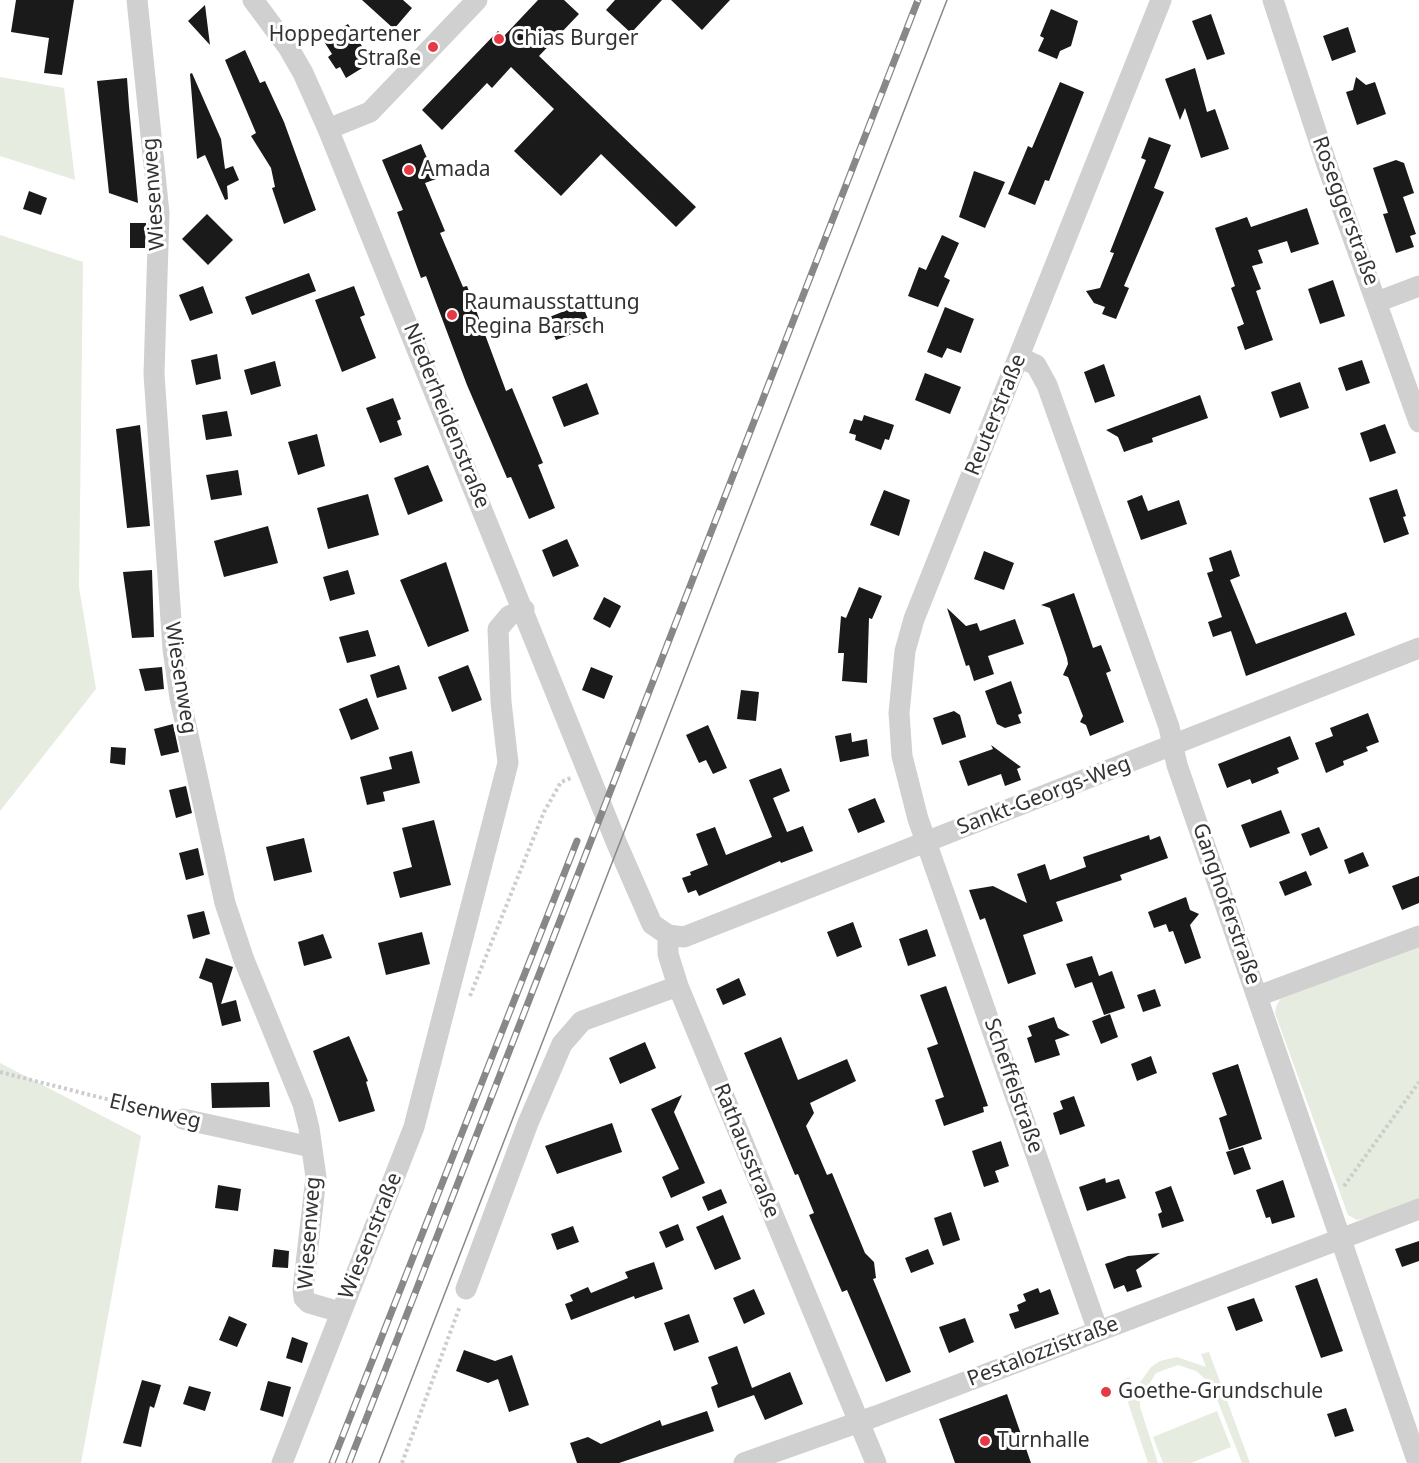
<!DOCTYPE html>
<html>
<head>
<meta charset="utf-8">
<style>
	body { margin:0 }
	canvas { display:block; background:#fff }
</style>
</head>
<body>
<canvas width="1419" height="1463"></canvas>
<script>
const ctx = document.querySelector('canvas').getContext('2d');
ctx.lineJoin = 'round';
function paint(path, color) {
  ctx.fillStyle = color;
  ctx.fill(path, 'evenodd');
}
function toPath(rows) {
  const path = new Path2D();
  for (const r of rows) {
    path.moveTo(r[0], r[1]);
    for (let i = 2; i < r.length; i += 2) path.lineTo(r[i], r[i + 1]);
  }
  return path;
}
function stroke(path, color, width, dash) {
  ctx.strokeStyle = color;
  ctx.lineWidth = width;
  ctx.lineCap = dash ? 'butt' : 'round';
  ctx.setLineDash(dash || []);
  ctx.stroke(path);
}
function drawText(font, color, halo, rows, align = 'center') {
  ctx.font = font + ' "Noto Sans",sans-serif';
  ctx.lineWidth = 6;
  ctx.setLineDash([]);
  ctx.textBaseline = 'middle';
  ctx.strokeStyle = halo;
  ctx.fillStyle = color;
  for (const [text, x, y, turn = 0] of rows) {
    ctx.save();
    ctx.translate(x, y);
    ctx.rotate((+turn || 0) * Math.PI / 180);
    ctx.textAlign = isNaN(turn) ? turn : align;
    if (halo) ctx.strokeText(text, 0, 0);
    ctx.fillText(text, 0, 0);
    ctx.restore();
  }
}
const green = toPath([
	[0,77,64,88,75,180,0,156],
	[0,235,83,262,79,587,96,689,0,811],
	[1419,944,1419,1200,1374,1217,1357,1220,1348,1215,1275,1013,1276,1007,1280,999],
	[0,1063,141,1136,81,1463,0,1463],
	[1209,1352,1250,1463,1242,1463,1211,1384,1196,1371,1178,1365,1156,1373,1140,1399,1140,1407,1158,1463,1148,1463,1121,1381,1129,1377,1134,1391,1151,1367,1160,1361,1177,1357,1206,1367,1201,1354],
	[1217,1411,1231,1447,1191,1463,1163,1463,1153,1437]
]);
const building = toPath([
	[16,0,74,0,62,75,44,73,49,38,11,32],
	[362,0,403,0,412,8,394,29],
	[538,0,564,0,579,14,539,56,696,207,676,227,601,154,561,196,514,151,554,109,511,67,492,88,487,83,442,130,422,110,498,31,504,36],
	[615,0,662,0,631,33,606,10],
	[671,0,730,0,702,30],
	[205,5,210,45,188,21],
	[1051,9,1078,21,1071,46,1060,51,1057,59,1038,51,1044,38,1040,36],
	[1211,14,1225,54,1207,60,1192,21],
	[348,24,372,62,346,78,340,67,336,69,328,57,332,54,323,40],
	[1348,27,1356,52,1332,61,1323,36],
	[245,50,260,83,265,81,284,122,316,210,284,224,272,188,275,187,271,168,251,136,256,133,225,60],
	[1195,68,1207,112,1215,109,1229,149,1201,158,1185,108,1180,120,1165,79],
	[192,73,221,139,225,169,233,166,239,180,227,186,228,199,225,200,205,155,197,159,190,74],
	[1356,77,1366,85,1375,82,1386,114,1357,125,1346,92,1353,90],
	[127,78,129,106,138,203,109,193,97,81],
	[1060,82,1084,92,1049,181,1045,180,1035,205,1008,194,1028,146,1032,148],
	[1149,137,1171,145,1154,188,1164,192,1124,286,1129,288,1116,319,1102,314,1105,307,1094,303,1086,291,1100,288,1114,253,1110,252,1146,160,1141,158],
	[421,144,436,179,425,183,445,231,440,233,463,287,467,286,506,391,512,388,543,463,538,465,555,508,529,519,511,477,507,478,467,385,426,276,421,278,397,212,403,210,382,160],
	[1396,160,1404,163,1414,193,1403,197,1416,234,1410,236,1414,247,1396,253,1383,214,1388,213,1373,168],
	[974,171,1005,182,985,228,959,217],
	[29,191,47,198,41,215,23,209],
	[1307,208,1319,244,1291,253,1287,241,1258,250,1263,263,1252,266,1261,289,1256,291,1273,340,1245,350,1237,327,1244,324,1231,288,1235,286,1215,228,1247,217,1251,227],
	[207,214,233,240,208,265,182,239],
	[130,223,146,223,145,248,130,248],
	[942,235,959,243,944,277,950,280,938,307,908,296,919,267,926,270],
	[309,273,316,291,252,315,245,297],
	[1333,280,1345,316,1320,324,1308,289],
	[203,286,213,313,190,321,179,295],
	[354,286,365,315,360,317,376,358,342,372,315,300],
	[582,304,591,327,556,340,547,318],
	[945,307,974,319,961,353,947,348,942,358,927,352],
	[217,354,221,379,196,385,191,360],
	[1362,360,1370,383,1346,391,1338,368],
	[275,361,281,386,251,395,244,370],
	[1104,364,1115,396,1095,403,1084,372],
	[925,373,961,387,950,414,915,400],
	[1300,382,1309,408,1280,418,1271,392],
	[587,383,599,414,564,427,552,397],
	[1200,395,1208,418,1152,438,1153,442,1138,447,1124,452,1118,437,1106,430],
	[393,398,401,419,397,421,402,435,380,443,366,408],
	[227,411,232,436,206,440,202,415],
	[864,415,894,425,889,440,885,439,881,450,855,440,856,435,849,433,854,419,862,421],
	[1385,424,1396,453,1370,462,1360,433],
	[140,425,150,526,127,528,116,429],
	[317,434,325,466,298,475,288,442],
	[428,465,443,501,408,515,394,478],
	[238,470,242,495,211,500,206,475],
	[1397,489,1406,516,1403,517,1409,534,1384,543,1369,498],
	[884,490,910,500,899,536,870,525],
	[368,494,379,535,328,549,317,508],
	[1142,495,1148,511,1179,500,1187,524,1141,540,1127,501],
	[268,526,278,563,224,577,214,541],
	[567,539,579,566,553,577,542,550],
	[1231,550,1240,576,1230,580,1256,644,1346,612,1355,635,1246,676,1231,631,1213,637,1208,622,1222,617,1207,573,1213,571,1209,558],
	[984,551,1014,563,1004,590,974,579],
	[446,562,469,631,428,647,400,580],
	[152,570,154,637,132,638,123,572],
	[348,570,355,594,330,601,323,577],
	[859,587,882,596,872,619,869,618,867,683,842,681,844,653,838,653,841,616,846,618],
	[1074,593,1093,648,1101,645,1111,671,1106,673,1124,722,1090,736,1086,725,1080,722,1083,716,1068,677,1063,675,1068,664,1067,658,1050,608,1041,605],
	[604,597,621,606,610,628,593,619],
	[947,608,966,626,977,623,980,631,1015,619,1024,644,988,656,994,674,974,681,969,665,966,666],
	[368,630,376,656,347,663,339,637],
	[399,665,407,689,377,698,370,675],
	[468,665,482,700,452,712,438,677],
	[162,667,164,689,145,691,139,669],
	[591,667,613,676,604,699,582,690],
	[1011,681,1022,713,1018,715,1021,723,1005,728,997,724,985,691],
	[741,690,759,692,756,721,737,719],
	[367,698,379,729,351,740,339,709],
	[954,711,960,715,966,737,942,745,933,718],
	[1368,713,1379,742,1366,747,1368,751,1343,761,1344,765,1326,773,1315,743,1333,736,1330,728],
	[173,724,179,752,161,756,154,729],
	[708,725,727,768,713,774,706,760,699,763,686,735],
	[851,733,852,742,867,739,869,756,840,762,835,736],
	[1290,736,1299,759,1277,768,1279,773,1252,784,1250,779,1227,788,1218,764],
	[991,745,1021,767,1017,769,1021,780,1005,786,1001,774,968,786,959,761,993,749],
	[111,747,126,748,125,765,110,763],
	[412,751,420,783,383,792,385,801,367,805,360,777,392,769,389,757],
	[781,768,790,791,773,798,787,832,803,826,813,851,781,863,780,861,699,896,696,890,688,893,682,878,691,875,690,872,708,865,696,834,715,827,726,855,772,837,749,780],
	[186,786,192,813,176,818,169,790],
	[875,798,885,822,858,833,848,809],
	[1281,810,1290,833,1250,848,1241,825],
	[434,820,451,885,400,898,393,872,412,867,402,828],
	[1319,827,1328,848,1310,856,1301,834],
	[1149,835,1150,840,1160,836,1168,858,1120,875,1122,880,1056,902,1063,921,1023,935,1036,974,1008,984,985,918,980,920,969,890,993,886,1027,903,1017,874,1045,864,1050,880,1086,867,1083,857],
	[304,838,312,872,274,881,266,847],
	[198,848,204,875,186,880,179,853],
	[1363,852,1369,866,1349,874,1344,860],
	[1306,871,1312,885,1285,896,1279,882],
	[1419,876,1419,903,1402,910,1392,886],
	[1186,897,1190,910,1199,914,1190,925,1201,958,1185,964,1173,931,1169,932,1166,924,1154,928,1148,912],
	[204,911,210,934,193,939,187,915],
	[853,922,862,947,837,957,827,932],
	[927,929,936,956,908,966,899,939],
	[422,932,430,964,386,975,378,943],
	[323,934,332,958,304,966,298,942],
	[1092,956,1099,976,1112,971,1125,1008,1104,1015,1092,982,1075,988,1066,964],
	[206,958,233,967,221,1004,236,1000,241,1021,222,1026,212,983,199,978],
	[739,978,746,995,723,1005,716,989],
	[946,986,988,1106,983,1107,984,1112,944,1126,935,1100,944,1097,927,1048,938,1044,920,995],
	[1155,989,1161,1006,1143,1012,1137,995],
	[1110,1014,1118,1037,1101,1044,1092,1021],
	[1054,1017,1058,1028,1070,1035,1055,1040,1060,1055,1035,1063,1027,1038,1032,1036,1028,1026],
	[349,1036,368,1081,366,1082,375,1111,339,1122,313,1051],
	[781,1037,798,1080,847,1059,856,1081,810,1103,814,1113,806,1126,827,1175,832,1173,865,1253,874,1262,876,1278,873,1279,911,1372,886,1382,847,1290,842,1292,809,1215,814,1213,798,1174,795,1175,744,1053],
	[645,1042,656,1068,620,1084,609,1058],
	[1151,1056,1157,1073,1137,1081,1131,1064],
	[1238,1064,1262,1139,1229,1150,1219,1118,1227,1115,1212,1073],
	[269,1082,270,1107,212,1108,211,1083],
	[682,1095,674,1112,705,1183,671,1198,662,1177,679,1169,651,1109],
	[1074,1096,1085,1126,1060,1135,1053,1113,1063,1109,1060,1101],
	[612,1123,622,1152,557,1174,545,1146],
	[1001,1141,1009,1166,995,1171,999,1182,984,1187,972,1151],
	[1243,1147,1251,1169,1234,1175,1226,1152],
	[1105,1178,1106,1183,1119,1179,1126,1198,1087,1211,1079,1187],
	[1283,1180,1295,1217,1272,1224,1270,1217,1266,1218,1256,1190],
	[218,1185,241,1189,238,1211,215,1208],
	[1171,1186,1184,1221,1162,1228,1158,1214,1162,1212,1155,1192],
	[721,1189,727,1203,708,1211,702,1197],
	[951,1212,960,1240,943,1246,934,1218],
	[723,1215,741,1259,715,1270,696,1227],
	[678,1224,684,1240,666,1248,659,1232],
	[573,1226,579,1242,557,1250,551,1234],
	[1419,1241,1419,1261,1402,1267,1395,1249],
	[274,1249,289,1251,288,1268,272,1267],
	[928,1249,934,1264,911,1273,905,1258],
	[1160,1253,1136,1270,1142,1287,1127,1292,1124,1285,1114,1289,1105,1264,1128,1256],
	[654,1262,663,1289,635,1299,634,1296,571,1320,565,1304,573,1301,570,1295,588,1287,591,1293,628,1278,625,1272],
	[1317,1278,1343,1351,1321,1358,1295,1286],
	[1038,1288,1040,1293,1050,1289,1059,1314,1015,1329,1009,1314,1019,1311,1017,1305,1026,1301,1023,1294],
	[754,1289,765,1314,744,1324,733,1298],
	[1254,1298,1263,1321,1236,1331,1227,1307],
	[689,1314,699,1342,674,1351,664,1323],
	[229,1316,247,1324,237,1347,219,1340],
	[965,1318,974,1342,949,1353,939,1327],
	[292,1337,308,1343,302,1363,286,1358],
	[737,1346,752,1388,790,1372,803,1404,765,1420,754,1395,718,1408,711,1387,718,1384,708,1357],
	[464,1350,495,1361,512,1355,529,1405,509,1412,498,1379,488,1383,456,1371],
	[142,1380,161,1385,154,1408,150,1406,141,1447,123,1443],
	[268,1381,291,1387,283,1417,260,1410],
	[189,1386,211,1392,205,1411,183,1404],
	[1007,1394,1031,1463,955,1463,939,1419],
	[1346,1408,1354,1431,1335,1437,1327,1414],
	[707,1411,714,1431,619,1463,577,1463,570,1443,588,1437,601,1444,660,1420,662,1426]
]);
const path = toPath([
	[470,996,544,812,561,782,571,778],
	[0,1072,165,1114],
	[1344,1186,1419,1082],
	[402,1463,460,1306]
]);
const minor = toPath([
	[137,0,159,213,154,374,173,649,180,698,225,903,244,960,303,1104,309,1128,316,1177,303,1290,304,1298,309,1303,340,1312],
	[253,0,288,47,303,73,328,129,617,844,652,924,668,935,684,937,1419,648],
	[1273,0,1327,165,1419,422],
	[328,129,370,112,477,0],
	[1377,302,1419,286],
	[1019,357,1036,365,1047,385,1169,727,1177,765,1418,1463],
	[668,935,668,954,678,986,876,1463],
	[1258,996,1419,936],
	[183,1119,311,1147],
	[466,1289,528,1123,562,1044,582,1021,678,986],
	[1098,1331,918,819,902,756,899,713,905,651,914,619,1161,0],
	[282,1463,414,1127,508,763,501,702,498,629,509,616,524,609],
	[744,1463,876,1416,1419,1209]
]);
const tram = toPath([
	[379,1463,947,0]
]);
const rail = toPath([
	[332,1463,577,841],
	[349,1463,918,0]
]);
const markers = [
	[499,39,6,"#e63946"],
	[433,47,6,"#e63946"],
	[409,170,6,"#e63946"],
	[452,315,6,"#e63946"],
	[1106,1392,6,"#e63946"],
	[985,1441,6,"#e63946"]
];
const poiNames = [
	["Hoppegartener",421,35,"right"],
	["Straße",421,59,"right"],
	["Chias Burger",511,39],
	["Amada",421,170],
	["Raumausstattung",464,303],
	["Regina Barsch",464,327],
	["Goethe-Grundschule",1118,1392],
	["Turnhalle",997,1441]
];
const streetNames = [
	["Wiesenweg",154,194,-94],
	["Roseggerstraße",1345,211,70],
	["Reuterstraße",996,415,-68],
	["Niederheidenstraße",446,416,68],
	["Wiesenweg",180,678,81],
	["Sankt-Georgs-Weg",1044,796,-21],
	["Ganghoferstraße",1226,904,71],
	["Scheffelstraße",1013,1086,71],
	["Elsenweg",155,1112,13],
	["Rathausstraße",746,1151,68],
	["Wiesenweg",310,1233,-86],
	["Wiesenstraße",371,1236,-68],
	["Pestalozzistraße",1043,1352,-21]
];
paint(green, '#e6ecdf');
paint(building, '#1a1a1a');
stroke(path, '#cdcdcd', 4, [3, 3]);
stroke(minor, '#d0d0d0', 21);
stroke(tram, '#888', 1.5);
stroke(rail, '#888', 7);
stroke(rail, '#fff', 4.5, [14]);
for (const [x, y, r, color] of markers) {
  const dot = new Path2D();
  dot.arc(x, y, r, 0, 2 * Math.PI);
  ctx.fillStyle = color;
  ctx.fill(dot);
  stroke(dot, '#fff', 2);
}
drawText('21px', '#333', '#fff', poiNames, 'left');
drawText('21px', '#333', '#fff', streetNames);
</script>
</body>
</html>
